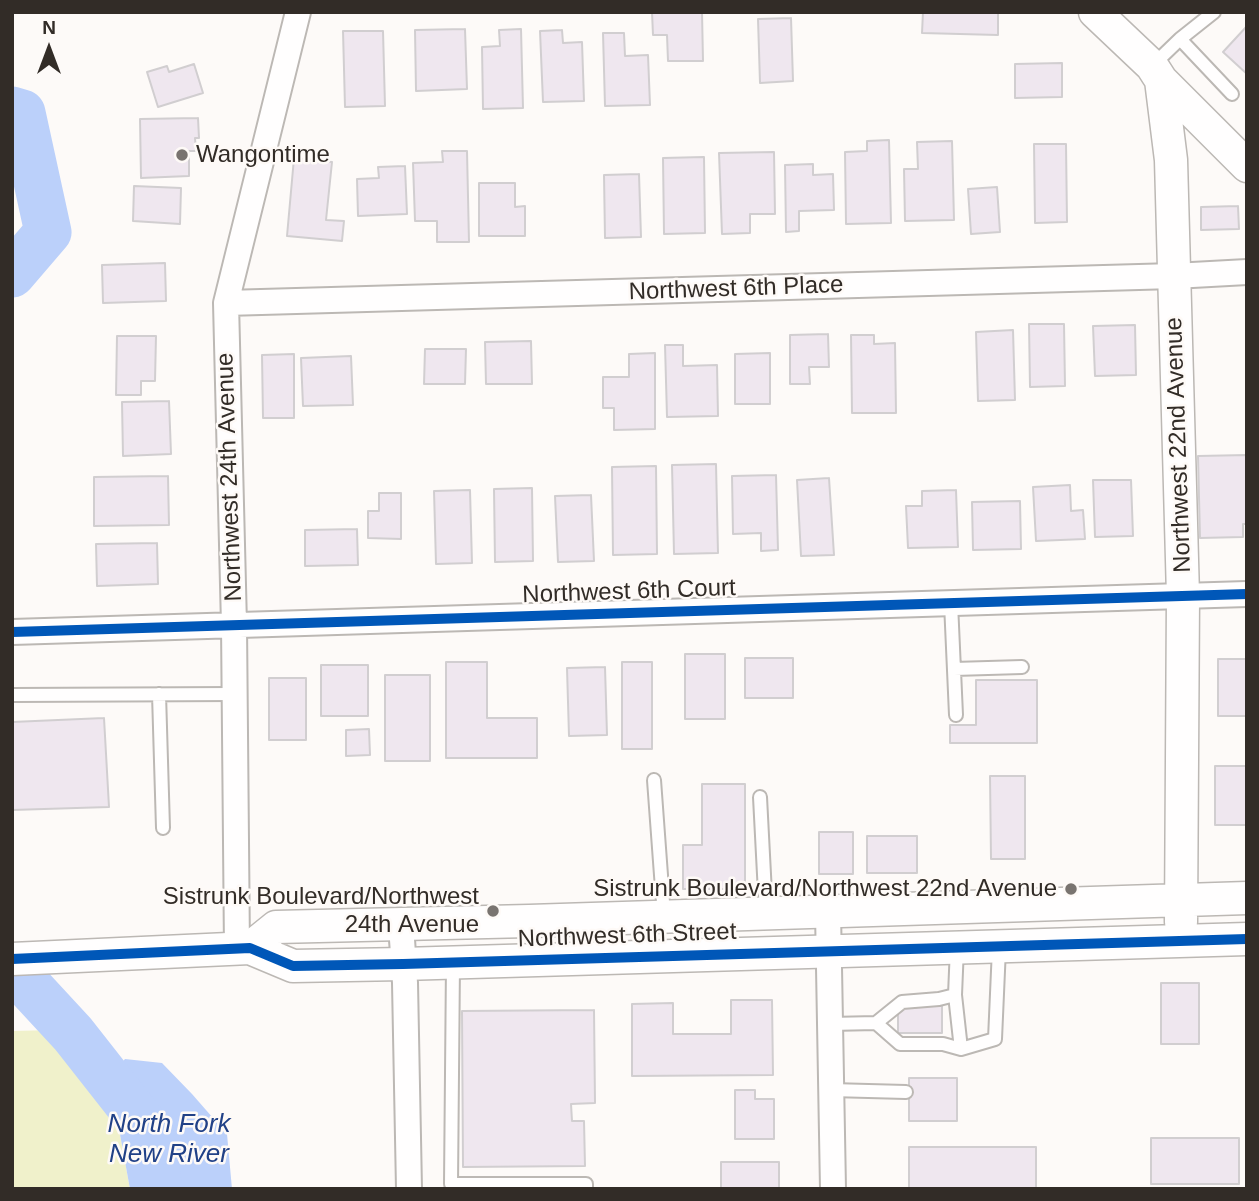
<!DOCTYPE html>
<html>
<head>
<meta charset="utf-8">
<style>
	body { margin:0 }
	#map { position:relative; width:1259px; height:1201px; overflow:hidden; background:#fdfaf8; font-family:Arial,sans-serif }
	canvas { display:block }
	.frame { position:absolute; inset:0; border:14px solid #322c27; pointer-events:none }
	.north { position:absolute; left:14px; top:14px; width:70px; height:70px; -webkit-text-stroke:5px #fefaf7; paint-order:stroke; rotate:0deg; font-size:19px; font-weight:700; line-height:28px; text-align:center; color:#322c27 }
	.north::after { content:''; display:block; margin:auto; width:24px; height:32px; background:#322c27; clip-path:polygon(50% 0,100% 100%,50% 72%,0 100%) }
</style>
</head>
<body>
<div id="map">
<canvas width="1259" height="1201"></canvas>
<div class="frame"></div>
<div class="north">N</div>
</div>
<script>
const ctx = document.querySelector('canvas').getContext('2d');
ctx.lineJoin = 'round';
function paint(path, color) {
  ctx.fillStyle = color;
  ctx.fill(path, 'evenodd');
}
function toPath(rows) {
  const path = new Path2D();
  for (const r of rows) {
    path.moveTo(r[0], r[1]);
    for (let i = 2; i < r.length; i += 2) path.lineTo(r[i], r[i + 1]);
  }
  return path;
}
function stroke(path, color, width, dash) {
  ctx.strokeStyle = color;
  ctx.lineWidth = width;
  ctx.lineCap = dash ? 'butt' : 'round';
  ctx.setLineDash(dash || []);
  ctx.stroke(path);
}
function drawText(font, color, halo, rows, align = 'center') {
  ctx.font = font + ' Arial,sans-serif';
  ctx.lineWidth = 5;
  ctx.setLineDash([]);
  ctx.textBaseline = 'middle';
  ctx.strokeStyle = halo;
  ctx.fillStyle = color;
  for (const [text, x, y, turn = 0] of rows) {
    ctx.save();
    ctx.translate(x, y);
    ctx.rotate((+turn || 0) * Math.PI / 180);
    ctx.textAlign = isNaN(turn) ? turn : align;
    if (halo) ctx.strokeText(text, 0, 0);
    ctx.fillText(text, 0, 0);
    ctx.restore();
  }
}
const green = toPath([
	[56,1030,119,1129,130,1189,12,1189,12,1031]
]);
const water = toPath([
	[125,1059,162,1063,192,1094,227,1134,232,1189,130,1189,119,1129,96,1092]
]);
const river = toPath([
	[12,110,22,113,48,232,12,274],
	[12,968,73,1034,150,1132,159,1189]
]);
const building = toPath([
	[652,12,702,12,703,61,668,61,667,35,653,35,652,12],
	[923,12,998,12,998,35,922,33,923,12],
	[791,18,793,81,760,83,758,19,791,18],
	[1247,26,1247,74,1223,52,1247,26],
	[465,29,467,89,416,91,415,30,465,29],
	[521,29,523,108,483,109,482,47,500,46,499,30,521,29],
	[562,30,563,43,582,42,584,101,543,102,540,31,562,30],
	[343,31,383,31,385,106,345,107,343,31],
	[603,33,624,33,625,56,648,55,650,105,605,106,603,33],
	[1062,63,1062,97,1015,98,1015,64,1062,63],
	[194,64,203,93,158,107,147,72,167,66,169,72,194,64],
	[198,118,199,138,195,138,196,151,189,151,189,176,141,178,140,119,198,118],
	[889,140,891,223,846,224,845,152,867,151,867,141,889,140],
	[952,141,954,220,905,221,904,169,918,169,917,142,952,141],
	[1034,144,1066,144,1067,222,1035,223,1034,144],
	[442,151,467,151,469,242,437,242,437,221,415,221,413,163,443,162,442,151],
	[774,152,775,214,750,214,750,233,722,234,719,153,774,152],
	[704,157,705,233,664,234,663,158,704,157],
	[294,158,332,162,326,220,344,221,342,241,287,236,294,158],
	[813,164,813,175,833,174,834,210,799,211,799,231,786,232,785,165,813,164],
	[405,166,407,214,358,216,357,179,379,178,378,167,405,166],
	[639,174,641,237,605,238,604,175,639,174],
	[479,183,515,183,515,207,525,206,525,236,479,236,479,183],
	[134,186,181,188,180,224,133,221,134,186],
	[997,187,1000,232,971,234,968,189,997,187],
	[1238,206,1239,229,1201,230,1201,207,1238,206],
	[165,263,166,301,103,303,102,265,165,263],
	[1029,324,1064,324,1065,386,1030,387,1029,324],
	[1135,325,1136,375,1095,376,1093,326,1135,325],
	[1013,330,1015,400,978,401,976,332,1013,330],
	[828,334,829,367,809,367,810,384,790,384,790,335,828,334],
	[851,335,874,335,874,344,895,343,896,413,852,413,851,335],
	[117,336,156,336,155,381,141,381,141,395,116,395,117,336],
	[531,341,532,384,486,384,485,342,531,341],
	[665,345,683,345,683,366,717,365,718,416,667,417,665,345],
	[425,349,466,349,465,384,424,384,425,349],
	[655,353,655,429,614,430,614,408,603,408,603,377,629,377,629,354,655,353],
	[770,353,770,404,735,404,735,354,770,353],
	[294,354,294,418,263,418,262,355,294,354],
	[351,356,353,405,303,406,301,358,351,356],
	[169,401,171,454,123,456,122,402,169,401],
	[1247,455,1247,524,1243,524,1243,537,1200,538,1198,456,1247,455],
	[716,464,718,553,674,554,672,465,716,464],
	[656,466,657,554,613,555,612,467,656,466],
	[776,475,778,550,761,551,761,533,733,534,732,476,776,475],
	[168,476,169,525,94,526,94,477,168,476],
	[829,478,834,555,801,556,797,480,829,478],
	[1093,480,1131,480,1133,536,1095,537,1093,480],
	[1070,485,1071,511,1083,510,1085,539,1036,541,1033,487,1070,485],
	[532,488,533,561,495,562,494,489,532,488],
	[470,490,472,563,436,564,434,491,470,490],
	[956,490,958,547,908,548,906,506,922,506,922,491,956,490],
	[379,493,401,493,401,539,368,538,368,511,379,511,379,493],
	[591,495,594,561,558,562,555,496,591,495],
	[1020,501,1021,549,973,550,972,502,1020,501],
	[357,529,358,565,305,566,305,530,357,529],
	[157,543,158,584,97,586,96,544,157,543],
	[685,654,725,654,725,719,685,719,685,654],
	[745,658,793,658,793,698,745,698,745,658],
	[1218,659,1247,659,1247,716,1218,716,1218,659],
	[446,662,487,662,487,718,537,718,537,758,446,758,446,662],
	[622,662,652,662,652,749,622,749,622,662],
	[321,665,368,665,368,716,321,716,321,665],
	[605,667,607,735,569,736,567,668,605,667],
	[385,675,430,675,430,761,385,761,385,675],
	[269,678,306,678,306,740,269,740,269,678],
	[976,680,1037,680,1037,743,950,743,950,725,976,725,976,680],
	[104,718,109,807,12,810,12,722,104,718],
	[369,729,370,755,346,756,346,730,369,729],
	[1215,766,1247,766,1247,825,1215,825,1215,766],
	[990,776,1025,776,1025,859,991,859,990,776],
	[702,784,745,784,745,889,683,889,683,845,702,845,702,784],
	[819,832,853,832,853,874,819,874,819,832],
	[867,836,917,836,917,873,867,873,867,836],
	[1161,983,1199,983,1199,1044,1161,1044,1161,983],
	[731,1000,772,1000,773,1075,632,1076,632,1004,673,1003,673,1034,731,1034,731,1000],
	[898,1006,942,1006,942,1033,898,1033,898,1006],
	[594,1010,595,1103,571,1104,572,1121,584,1121,585,1166,463,1167,462,1011,594,1010],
	[909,1078,957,1078,957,1121,909,1121,909,1078],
	[735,1090,755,1090,755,1099,774,1099,774,1139,735,1139,735,1090],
	[1151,1138,1239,1138,1239,1184,1151,1184,1151,1138],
	[909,1147,1036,1147,1036,1189,909,1189,909,1147],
	[721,1162,779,1162,779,1189,721,1189,721,1162]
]);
const service = toPath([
	[1180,39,1232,94],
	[1152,66,1180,39,1214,12],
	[951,603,956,715],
	[954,669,1022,667],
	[159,694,163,828],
	[12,695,235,694],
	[654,780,664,916],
	[760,797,766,913],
	[453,963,451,1184,586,1184,586,1189],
	[955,995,961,1049],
	[876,1023,900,1044,943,1044,961,1049,995,1039,999,948],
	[830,1024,876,1023,902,1002,939,999,955,995,957,947],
	[831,1090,906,1092]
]);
const minor = toPath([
	[226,303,1174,276,1247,272],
	[12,632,1247,594],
	[828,912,833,1189],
	[401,925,405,983,409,1189],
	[237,950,234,625,226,303,298,12]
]);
const tertiary = toPath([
	[1095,12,1152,66,1161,80,1247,166],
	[1161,80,1171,160,1183,596,1181,922],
	[250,948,276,927,529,921,1247,898],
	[12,959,250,948,293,966,403,964,1247,939]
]);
const cycleway = toPath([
	[12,632,1247,594],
	[12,959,250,948,293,966,403,964,1247,939]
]);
const markers = [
	[182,155,7,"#797470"],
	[1071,889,7,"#797470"],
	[493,911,7,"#797470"]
];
const poiNames = [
	["Wangontime",196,155,"left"],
	["Sistrunk Boulevard/Northwest 22nd Avenue",1057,889],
	["Sistrunk Boulevard/Northwest",479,897],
	["24th Avenue",479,925]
];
const streetNames = [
	["Northwest 6th Place",736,289,-2],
	["Northwest 22nd Avenue",1179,445,-92],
	["Northwest 24th Avenue",230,477,-92],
	["Northwest 6th Court",629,592,-2],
	["Northwest 6th Street",627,936,-2]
];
const waterNames = [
	["North Fork",169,1125],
	["New River",169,1155]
];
paint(green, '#f0f1cb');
paint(water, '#bbd0fa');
stroke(river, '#bbd0fa', 47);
paint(building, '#efe7ef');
stroke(building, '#d1ced0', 2);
stroke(service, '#bcb8b4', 16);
stroke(minor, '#bcb8b4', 28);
stroke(tertiary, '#bcb8b4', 35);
stroke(service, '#fffefe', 12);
stroke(minor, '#fffefe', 24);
stroke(tertiary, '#fffefe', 32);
stroke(cycleway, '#0057b8', 10);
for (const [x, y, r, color] of markers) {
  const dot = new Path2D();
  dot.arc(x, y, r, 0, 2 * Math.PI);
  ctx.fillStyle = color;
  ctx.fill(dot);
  stroke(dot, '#fefaf7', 2.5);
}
drawText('24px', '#322c27', '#fefaf7', poiNames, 'right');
drawText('24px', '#322c27', '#fefaf7', streetNames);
drawText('italic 26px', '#214187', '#fefaf7', waterNames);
</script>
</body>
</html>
